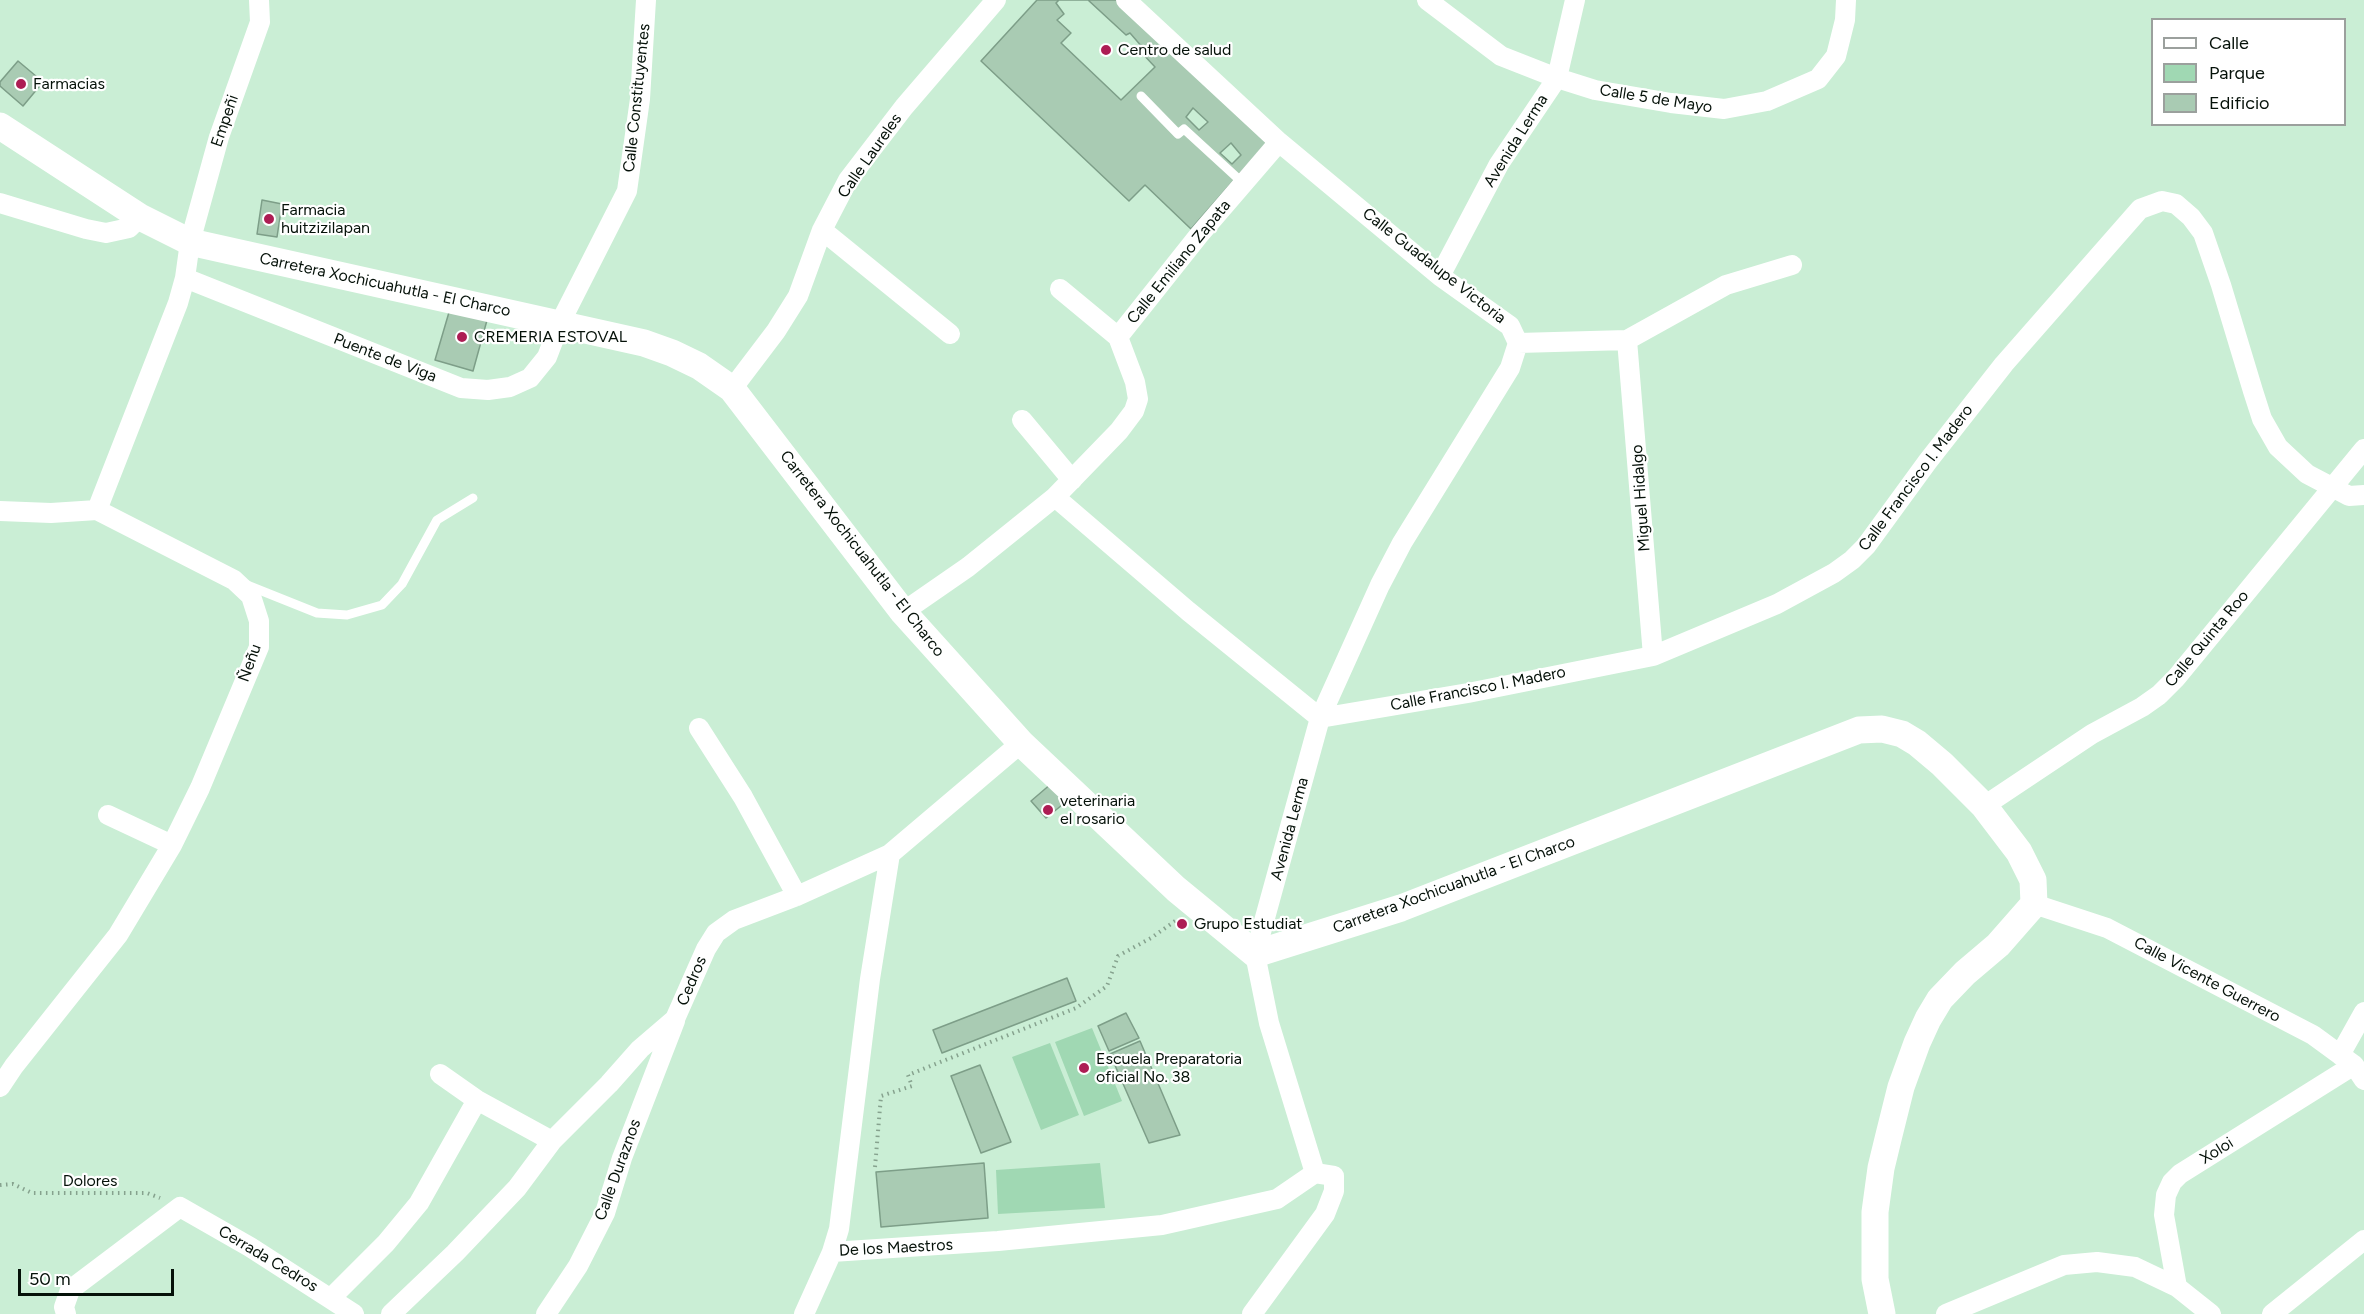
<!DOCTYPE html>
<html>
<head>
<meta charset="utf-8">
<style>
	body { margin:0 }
	#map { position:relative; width:2364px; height:1314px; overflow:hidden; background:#caeed5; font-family:Figtree,sans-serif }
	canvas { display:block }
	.legend { position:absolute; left:2151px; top:18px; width:195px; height:108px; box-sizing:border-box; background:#fff; border:2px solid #9ba09d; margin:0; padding:8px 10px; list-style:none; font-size:18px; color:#051109 }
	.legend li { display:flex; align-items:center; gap:12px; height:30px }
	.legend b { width:30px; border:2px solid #9ba09d }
	.scale { position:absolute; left:18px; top:1269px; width:156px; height:27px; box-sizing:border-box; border:3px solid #051109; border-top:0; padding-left:8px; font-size:18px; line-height:21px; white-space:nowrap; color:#051109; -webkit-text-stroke:4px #fff; paint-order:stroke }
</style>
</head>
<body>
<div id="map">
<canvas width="2364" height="1314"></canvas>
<ul class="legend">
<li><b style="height:8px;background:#fff"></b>Calle</li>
<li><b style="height:16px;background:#a0d8b3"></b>Parque</li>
<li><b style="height:16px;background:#a9cbb3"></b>Edificio</li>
</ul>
<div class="scale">50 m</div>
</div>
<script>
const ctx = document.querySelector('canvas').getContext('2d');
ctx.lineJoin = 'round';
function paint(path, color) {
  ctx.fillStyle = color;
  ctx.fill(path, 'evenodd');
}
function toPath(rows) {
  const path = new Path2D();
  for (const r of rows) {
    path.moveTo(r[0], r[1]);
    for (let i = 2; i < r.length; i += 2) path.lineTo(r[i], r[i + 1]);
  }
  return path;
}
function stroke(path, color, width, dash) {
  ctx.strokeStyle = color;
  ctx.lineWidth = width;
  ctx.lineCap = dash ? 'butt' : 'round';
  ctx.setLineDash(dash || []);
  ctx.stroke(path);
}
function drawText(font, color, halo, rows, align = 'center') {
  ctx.font = font + ' Figtree,sans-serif';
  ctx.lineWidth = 4.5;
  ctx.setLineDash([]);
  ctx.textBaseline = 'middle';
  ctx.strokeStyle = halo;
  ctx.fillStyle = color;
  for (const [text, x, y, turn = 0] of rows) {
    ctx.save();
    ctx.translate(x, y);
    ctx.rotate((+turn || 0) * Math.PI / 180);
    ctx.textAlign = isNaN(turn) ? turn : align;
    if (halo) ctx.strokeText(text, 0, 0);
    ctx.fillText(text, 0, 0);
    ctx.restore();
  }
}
const green = toPath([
	[1092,1028,1122,1101,1084,1116,1055,1042],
	[1050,1043,1079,1115,1041,1130,1012,1057],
	[1100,1163,1105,1208,998,1214,996,1170]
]);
const building = toPath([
	[1037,0,1120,0,1271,138,1191,229,1145,185,1129,201,981,61,1037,0],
	[1059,0,1088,0,1126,35,1130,33,1143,48,1141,52,1155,67,1121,100,1061,43,1071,33,1057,20,1064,14,1056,3,1059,0],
	[18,61,43,82,23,106,0,86,0,82,18,61],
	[1193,108,1208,122,1199,130,1186,117,1193,108],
	[1231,143,1241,155,1232,164,1220,153,1231,143],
	[262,200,282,204,277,237,257,234,262,200],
	[452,302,489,313,473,371,435,360,452,302],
	[1052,783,1067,801,1046,818,1031,801,1052,783],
	[1067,978,1076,1001,942,1053,933,1030,1067,978],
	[1126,1013,1139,1038,1109,1051,1098,1026,1126,1013],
	[1140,1041,1180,1135,1149,1143,1110,1054,1140,1041],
	[980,1065,1011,1142,981,1153,951,1076,980,1065],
	[984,1163,988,1218,881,1227,876,1172,984,1163]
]);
const path = toPath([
	[875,1167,881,1096,912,1086,908,1075,1076,1008,1107,986,1118,956,1151,938,1178,919],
	[0,1185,13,1184,32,1193,147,1193,160,1198]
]);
const lane = toPath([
	[1141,96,1178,134,1184,129,1244,184],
	[247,585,317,613,347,615,382,605,402,584,437,520,473,498]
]);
const street = toPath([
	[1126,0,1279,142,1440,276,1510,326,1518,343,1510,368,1402,543,1380,585,1320,718,1255,954,1269,1023,1315,1173],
	[1427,0,1501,56,1557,78,1595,90,1671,103,1724,109,1767,101,1818,79,1836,56,1845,20,1846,0],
	[0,203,86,229,106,233,129,228,140,217],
	[822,230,950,334],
	[1440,276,1499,164,1557,78,1575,0],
	[185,278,461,388,488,390,510,387,530,378,547,357,560,323,627,191,640,99,646,0],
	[1060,289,1118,337],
	[1627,340,1653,656],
	[1518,343,1627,340,1726,285,1792,265],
	[732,389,776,331,798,296,822,230,848,180,904,107,996,0],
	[1022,420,1072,480],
	[1055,497,1188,611,1320,718,1468,693,1653,656,1777,604,1834,573,1852,560,1866,546,1928,461,2004,364,2140,209,2162,201,2176,204,2191,217,2203,233,2221,285,2253,391,2262,419,2278,447,2307,474,2349,496,2364,495],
	[97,510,178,303,185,278,190,242,219,137,260,22,259,0],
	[0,511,51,513,97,510],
	[903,612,968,567,1055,497,1119,431,1134,411,1138,399,1135,382,1118,337,1199,235,1279,142],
	[699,728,743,797,797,896],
	[1984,806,2092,734,2142,707,2159,695,2176,678,2364,449],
	[108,815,172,845],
	[2034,904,2107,928,2313,1035,2354,1065,2364,1080],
	[2340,1055,2364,1012],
	[440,1074,477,1100,552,1141],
	[0,1087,14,1066,118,935,172,845,200,788,259,647,259,621,251,596,234,580,97,510],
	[832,1252,998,1241,1162,1225,1277,1199,1315,1173],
	[2177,1287,2164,1215,2166,1195,2172,1182,2180,1174,2354,1065],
	[331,1298,386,1243,419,1203,477,1100],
	[66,1314,64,1307,70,1290,180,1207,250,1247,354,1314],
	[391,1314,455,1253,517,1188,552,1141,609,1084,640,1049,675,1019,706,949,716,933,734,920,797,896,890,854,1021,743],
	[546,1314,578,1266,605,1213,622,1158,675,1021],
	[804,1314,832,1252,839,1229,870,979,890,854],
	[1252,1314,1325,1214,1334,1191,1334,1176,1315,1173],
	[1946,1314,2064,1265,2097,1262,2135,1267,2177,1287,2211,1314],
	[2272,1314,2364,1240]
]);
const secondary = toPath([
	[0,126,140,217,190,242,644,343,672,353,699,366,732,389,903,612,1021,743,1176,889,1255,954,1401,908,1859,730,1882,729,1902,734,1917,743,1942,764,1984,806,2019,852,2033,880,2034,904,1998,945,1965,973,1940,999,1928,1019,1917,1043,1901,1087,1889,1135,1881,1168,1875,1212,1875,1279,1882,1314]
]);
const markers = [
	[1106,50,6,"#ad1d54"],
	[21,84,6,"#ad1d54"],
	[269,219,6,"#ad1d54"],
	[462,337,6,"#ad1d54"],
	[1048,810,6,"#ad1d54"],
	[1182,924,6,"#ad1d54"],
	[1084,1068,6,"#ad1d54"]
];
const poiNames = [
	["Centro de salud",1118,50],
	["Farmacias",33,84],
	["Farmacia",281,210],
	["huitzizilapan",281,228],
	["CREMERIA ESTOVAL",474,337],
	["veterinaria",1060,801],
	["el rosario",1060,819],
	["Grupo Estudiat",1194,924],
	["Escuela Preparatoria",1096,1059],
	["oficial No. 38",1096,1077]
];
const streetNames = [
	["Calle Constituyentes",637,98,-84],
	["Calle 5 de Mayo",1656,99,9],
	["Empeñi",225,121,-71],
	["Avenida Lerma",1516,141,-58],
	["Calle Laureles",870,156,-55],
	["Calle Emiliano Zapata",1179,262,-51],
	["Calle Guadalupe Victoria",1434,266,38],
	["Carretera Xochicuahutla - El Charco",385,285,12],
	["Puente de Viga",385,358,21],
	["Calle Francisco I. Madero",1916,478,-53],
	["Miguel Hidalgo",1641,498,-94],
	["Carretera Xochicuahutla - El Charco",862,554,52],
	["Calle Quinta Roo",2207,639,-50],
	["Ñeñu",250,663,-70],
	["Calle Francisco I. Madero",1478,689,-11],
	["Avenida Lerma",1290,829,-75],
	["Carretera Xochicuahutla - El Charco",1454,885,-20],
	["Calle Vicente Guerrero",2207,980,28],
	["Cedros",692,981,-67],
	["Xoloi",2217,1151,-32],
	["Calle Duraznos",618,1170,-70],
	["Dolores",90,1181],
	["De los Maestros",896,1248,-3],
	["Cerrada Cedros",268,1259,31]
];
paint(green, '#a0d8b3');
paint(building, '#a9cbb3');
stroke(building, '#7d9e88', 1.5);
stroke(path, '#86a28e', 4, [1.5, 4.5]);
stroke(lane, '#fff', 9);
stroke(street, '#fff', 20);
stroke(secondary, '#fff', 27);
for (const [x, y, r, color] of markers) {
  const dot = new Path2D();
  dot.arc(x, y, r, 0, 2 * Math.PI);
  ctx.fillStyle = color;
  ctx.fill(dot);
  stroke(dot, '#fff', 2);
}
drawText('16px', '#051109', '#fff', poiNames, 'left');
drawText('16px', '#051109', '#fff', streetNames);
</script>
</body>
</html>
